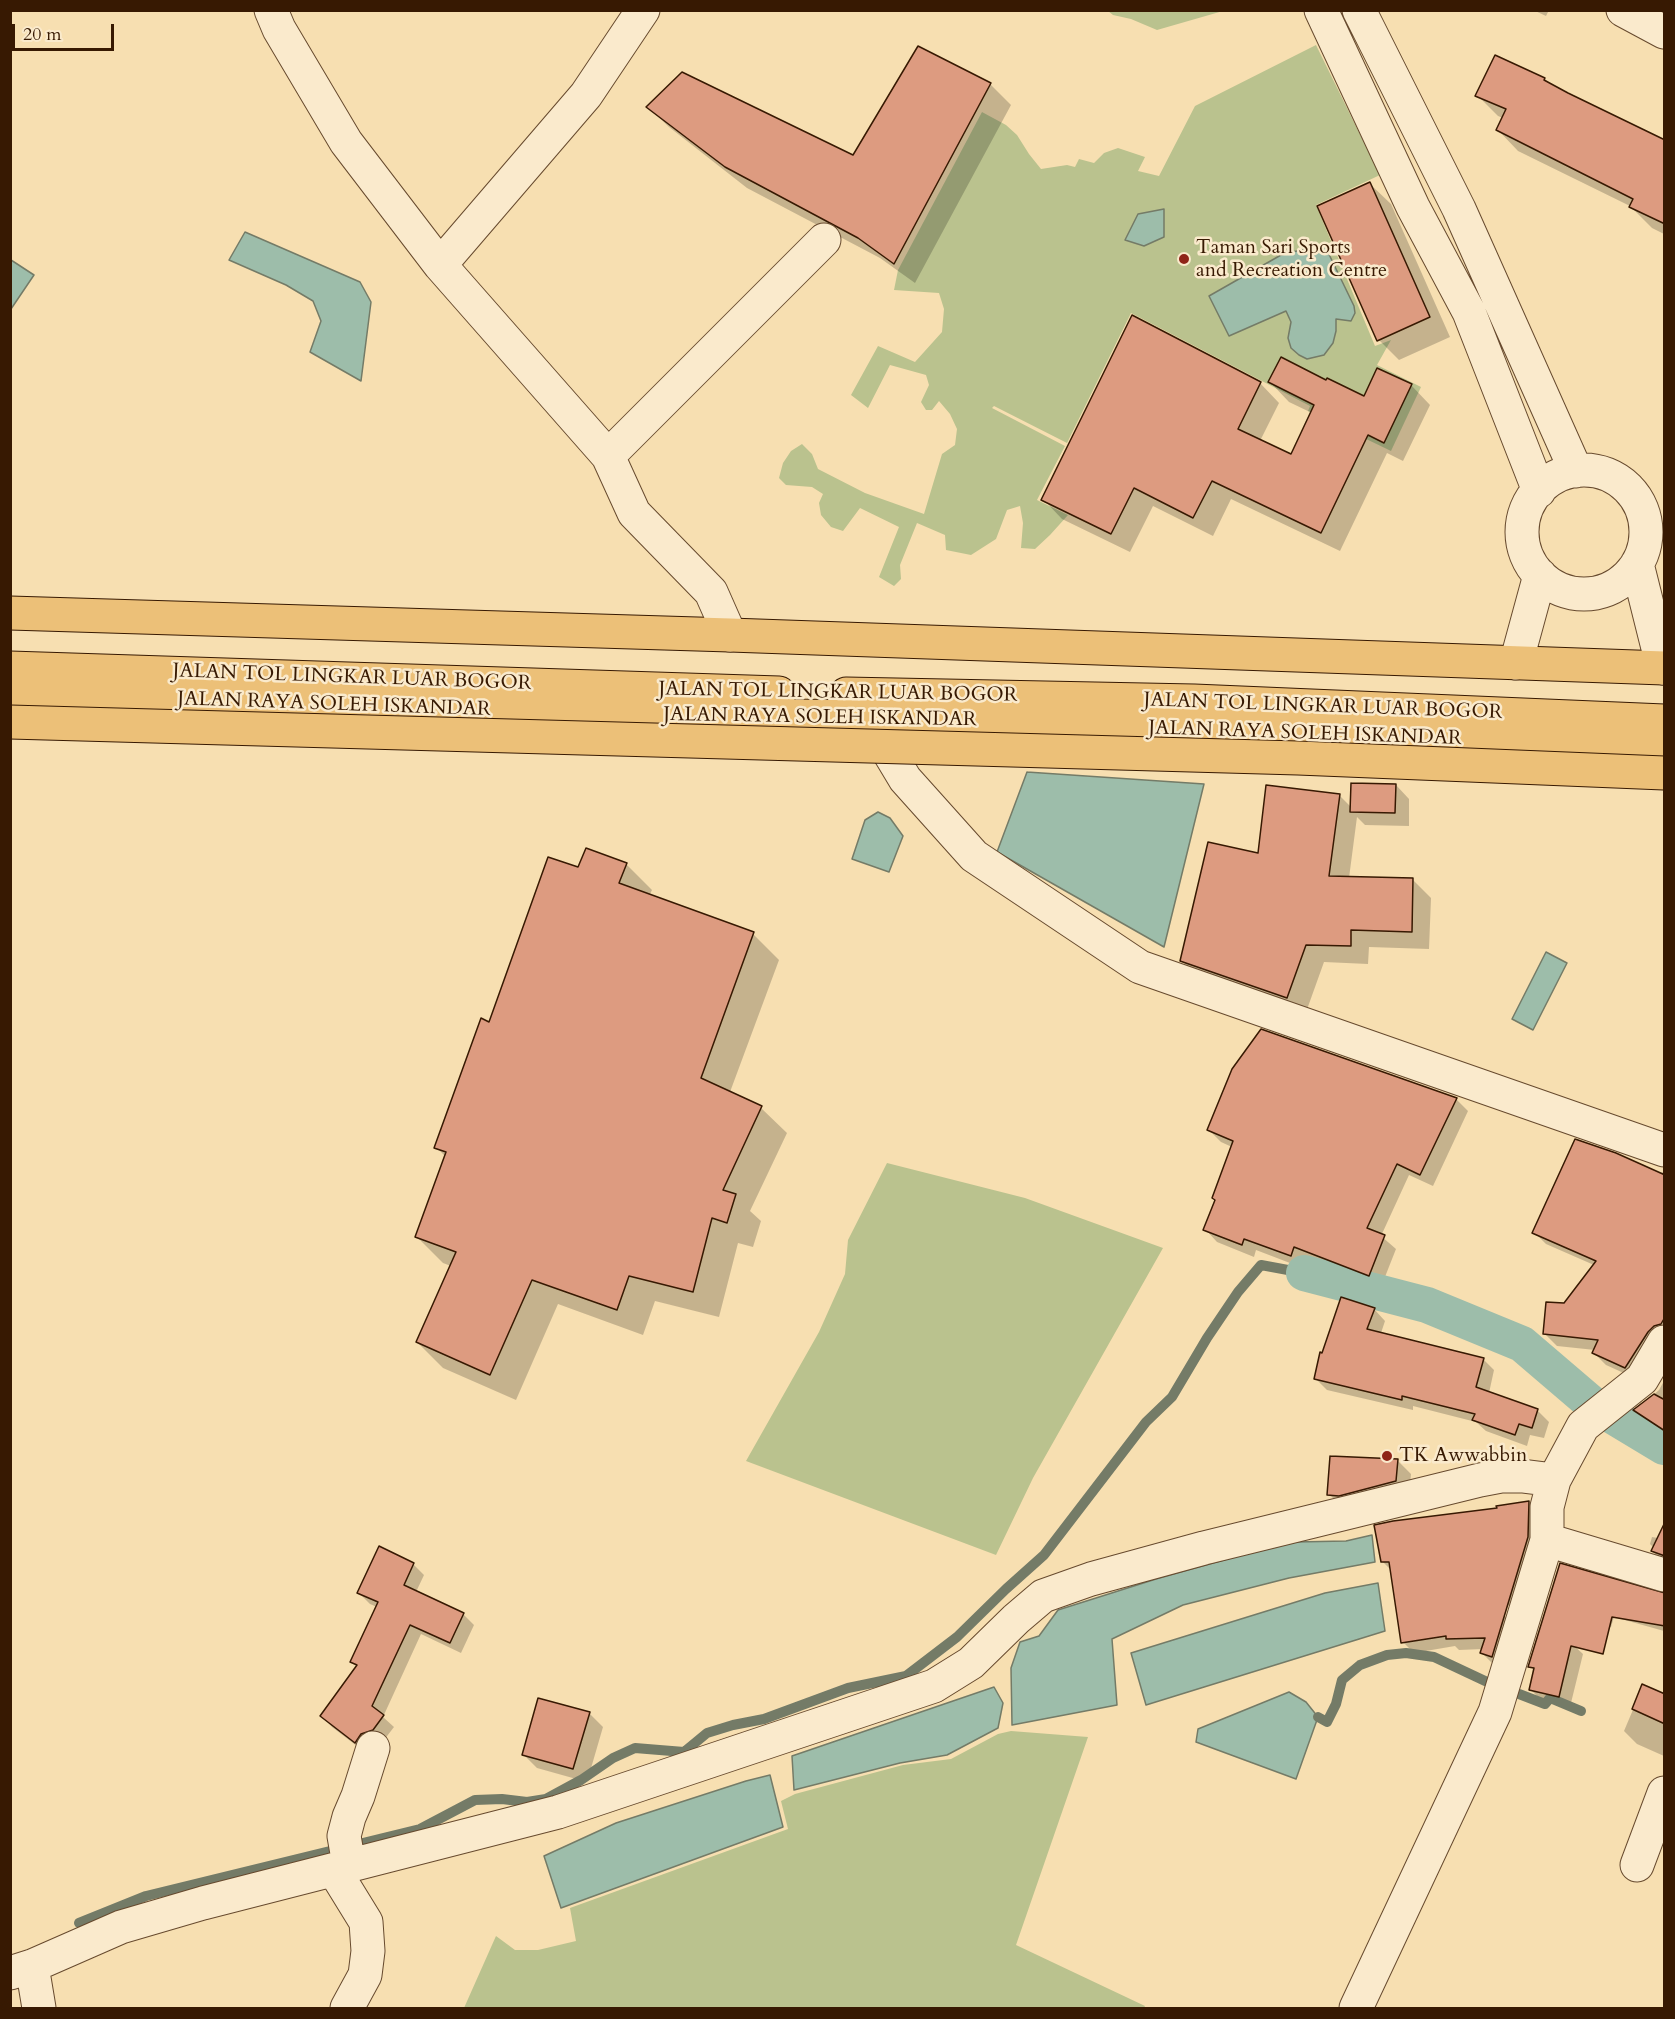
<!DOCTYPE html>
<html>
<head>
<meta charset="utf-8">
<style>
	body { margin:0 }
	#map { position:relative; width:1675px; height:2019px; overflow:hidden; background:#f7dfb1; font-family:Cardo,serif }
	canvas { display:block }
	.frame { position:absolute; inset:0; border:12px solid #371902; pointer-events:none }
	.scale { position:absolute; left:12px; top:24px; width:102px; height:27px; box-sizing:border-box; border:3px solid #371902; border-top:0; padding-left:8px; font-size:18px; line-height:21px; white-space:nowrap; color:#371902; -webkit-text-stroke:4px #faeacc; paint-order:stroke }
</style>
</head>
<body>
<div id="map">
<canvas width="1675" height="2019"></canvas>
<div class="frame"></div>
<div class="scale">20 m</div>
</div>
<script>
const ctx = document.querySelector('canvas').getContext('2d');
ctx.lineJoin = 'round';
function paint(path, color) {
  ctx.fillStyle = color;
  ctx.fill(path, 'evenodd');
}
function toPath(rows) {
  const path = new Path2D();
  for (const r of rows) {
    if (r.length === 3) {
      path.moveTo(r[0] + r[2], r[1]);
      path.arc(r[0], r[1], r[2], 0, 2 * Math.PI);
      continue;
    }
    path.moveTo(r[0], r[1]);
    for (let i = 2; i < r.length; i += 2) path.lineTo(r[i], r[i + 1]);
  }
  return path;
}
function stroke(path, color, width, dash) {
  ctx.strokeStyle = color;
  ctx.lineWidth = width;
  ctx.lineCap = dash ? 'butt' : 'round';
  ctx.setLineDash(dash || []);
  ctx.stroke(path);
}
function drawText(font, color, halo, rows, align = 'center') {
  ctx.font = font + ' Cardo,serif';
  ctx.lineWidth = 5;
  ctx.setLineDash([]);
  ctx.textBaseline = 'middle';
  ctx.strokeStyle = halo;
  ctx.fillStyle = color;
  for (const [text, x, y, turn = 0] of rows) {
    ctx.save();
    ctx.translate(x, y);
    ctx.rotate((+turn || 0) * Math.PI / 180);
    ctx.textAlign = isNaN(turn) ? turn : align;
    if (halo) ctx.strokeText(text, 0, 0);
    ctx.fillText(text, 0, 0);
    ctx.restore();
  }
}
const green = toPath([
	[1108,11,1223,11,1157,30,1131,19,1113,15],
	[1316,45,1380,175,1316,205,1375,346,1391,340,1377,365,1421,387,1391,451,1308,411,1310,406,1131,313,1067,443,994,406,992,408,1065,446,1037,500,1068,515,1050,535,1035,549,1021,548,1023,523,1020,506,1007,510,996,539,971,555,946,550,945,535,917,523,900,565,901,579,894,586,879,577,899,527,860,508,843,531,831,527,821,515,819,503,823,494,812,487,786,485,779,478,783,463,791,451,802,444,812,454,818,469,865,493,924,514,942,454,955,445,957,429,950,414,939,401,932,410,926,410,921,402,929,385,926,375,890,365,868,408,851,395,878,346,915,362,942,332,944,309,939,293,894,290,898,270,982,112,1006,125,1017,135,1029,154,1041,169,1067,165,1075,167,1079,159,1094,163,1104,153,1118,148,1145,157,1138,171,1159,176,1195,106],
	[887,1163,1025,1198,1163,1248,1033,1478,996,1555,746,1461,819,1332,845,1274,848,1240],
	[1011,1731,1088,1737,1016,1945,1145,2006,1144,2008,464,2008,496,1936,515,1950,538,1950,576,1941,570,1908,788,1829,781,1801,795,1794,903,1765,951,1759,998,1734]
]);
const water = toPath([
	[1164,209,1164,237,1144,246,1125,240,1138,214,1164,209],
	[245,232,360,282,371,302,361,381,310,352,321,321,313,301,286,285,229,260,245,232],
	[1324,244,1354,306,1355,313,1351,321,1336,319,1336,331,1333,343,1324,355,1307,359,1299,355,1291,348,1288,338,1291,322,1286,311,1229,336,1209,296,1281,255,1324,244],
	[11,260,34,275,11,309,11,260],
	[1027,772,1204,784,1164,947,997,852,1027,772],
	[878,812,890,818,903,836,889,872,852,859,865,820,878,812],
	[1546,952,1567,963,1533,1030,1512,1019,1546,952],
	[1372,1535,1375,1562,1289,1578,1183,1605,1112,1639,1117,1705,1012,1725,1011,1668,1020,1642,1039,1636,1058,1610,1156,1579,1238,1556,1295,1542,1346,1541,1372,1535],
	[1378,1583,1385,1631,1146,1705,1131,1653,1325,1593,1378,1583],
	[994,1687,1003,1703,998,1728,947,1755,900,1763,794,1790,792,1756,994,1687],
	[1289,1692,1306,1702,1318,1717,1296,1779,1196,1742,1198,1729,1289,1692],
	[770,1775,783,1827,561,1908,544,1856,616,1823,746,1781,770,1775]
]);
const shadow = toPath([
	[1533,10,1549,10,1546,16],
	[919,48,990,84,1011,105,915,283,880,258,747,188,669,127,648,107,854,157],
	[1495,57,1545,79,1551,85,1664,144,1664,234,1652,228,1630,206,1518,151,1498,130,1503,118,1498,116,1477,95],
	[1370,184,1391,204,1450,337,1399,360,1379,340],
	[1270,382,1365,398,1411,385,1430,405,1403,461,1387,453,1340,551,1231,499,1213,536,1153,506,1130,552,1062,519,1043,499,1260,383,1279,403,1260,441,1292,456,1312,413,1289,402],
	[1396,785,1409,799,1409,826,1365,825,1357,817,1349,878,1413,880,1431,898,1429,949,1369,947,1368,964,1324,962,1305,1015,1200,979,1182,961,1259,855,1339,795,1351,807],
	[626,864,652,890,649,896,753,934,779,960,730,1092,761,1108,787,1133,750,1211,761,1221,753,1247,738,1243,719,1317,655,1301,643,1335,558,1304,516,1400,443,1368,417,1342,451,1266,443,1263,417,1237,446,1157,436,1147,490,1024,579,869],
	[1456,1099,1468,1111,1433,1186,1409,1175,1381,1236,1396,1249,1381,1287,1307,1258,1303,1268,1256,1250,1254,1257,1217,1242,1205,1229,1216,1200,1232,1147,1221,1142,1209,1130],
	[1662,1172,1664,1173,1664,1339,1637,1379,1606,1365,1594,1353,1595,1350,1557,1346,1545,1334,1594,1265,1546,1244,1534,1232,1660,1175],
	[1374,1309,1385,1321,1381,1333,1483,1359,1494,1370,1489,1393,1537,1410,1549,1422,1544,1438,1530,1435,1527,1446,1486,1431,1476,1422,1413,1406,1413,1410,1327,1390,1315,1378],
	[1664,1381,1664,1433,1646,1422,1635,1411,1659,1390],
	[1397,1460,1411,1474,1409,1495,1343,1508,1329,1494],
	[1529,1503,1539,1514,1521,1608,1506,1605,1504,1615,1515,1626,1493,1664,1482,1653,1483,1649,1459,1650,1455,1646,1414,1653,1403,1642,1392,1571,1382,1561,1498,1509],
	[1664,1525,1664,1563,1652,1551,1654,1548,1650,1544,1652,1537,1658,1538],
	[413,1564,424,1575,416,1592,463,1614,474,1625,461,1653,421,1634,383,1717,394,1727,384,1740,366,1753,332,1727,322,1716,358,1667,352,1662,377,1607,370,1604,359,1593],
	[1664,1599,1664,1631,1614,1617,1611,1627,1562,1618],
	[1571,1643,1583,1654,1570,1707,1542,1701,1530,1689,1535,1671,1530,1666],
	[1643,1686,1664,1695,1664,1756,1637,1744,1624,1731],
	[589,1713,603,1727,587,1782,537,1768,524,1755]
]);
const stream = toPath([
	[1519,1694,1545,1704,1550,1698,1581,1711],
	[1318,1717,1327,1722,1336,1704,1342,1680,1360,1665,1387,1655,1406,1653,1434,1657,1500,1688],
	[79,1923,146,1896,420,1829,475,1800,502,1799,527,1802,546,1799,581,1780,613,1758,635,1748,684,1752,707,1733,733,1725,764,1719,848,1688,906,1676,957,1637,1006,1589,1044,1555,1146,1422,1172,1397,1207,1338,1238,1292,1261,1265,1304,1273]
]);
const canal = toPath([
	[1304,1273,1427,1305,1522,1344,1591,1403,1664,1447]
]);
const building = toPath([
	[918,46,991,83,894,264,858,238,725,167,646,107,682,72,853,155,918,46],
	[1495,55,1545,78,1544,80,1568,93,1665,140,1665,224,1629,207,1633,199,1496,130,1506,109,1475,96,1495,55],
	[1370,182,1430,317,1377,341,1317,206,1370,182],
	[1132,315,1261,382,1238,429,1291,454,1314,405,1268,382,1281,357,1326,380,1327,378,1364,396,1377,368,1412,384,1384,443,1368,435,1321,533,1212,481,1193,518,1134,488,1111,534,1041,500,1132,315],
	[1351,783,1396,784,1395,813,1350,812,1351,783],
	[1266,785,1340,794,1329,876,1413,878,1412,932,1351,930,1351,946,1306,945,1287,998,1180,961,1208,842,1258,853,1266,785],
	[586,848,627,863,619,883,754,932,701,1078,762,1106,723,1190,736,1194,727,1223,712,1218,693,1292,629,1276,617,1310,532,1280,490,1375,416,1342,456,1252,415,1237,446,1152,434,1148,481,1018,489,1022,548,857,578,867,586,848],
	[1261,1029,1457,1098,1420,1175,1397,1164,1367,1228,1385,1235,1369,1276,1294,1247,1291,1256,1244,1239,1242,1245,1203,1230,1215,1200,1212,1198,1233,1141,1207,1130,1232,1069,1261,1029],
	[1575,1139,1616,1153,1665,1175,1665,1317,1661,1324,1654,1326,1648,1332,1625,1368,1592,1353,1598,1340,1543,1334,1546,1302,1564,1303,1596,1261,1532,1233,1575,1139],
	[1341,1297,1375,1308,1367,1329,1484,1358,1476,1387,1538,1409,1532,1428,1519,1424,1515,1435,1472,1420,1475,1414,1402,1396,1402,1400,1314,1379,1320,1352,1322,1353,1341,1297],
	[1654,1394,1665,1400,1665,1431,1633,1410,1654,1394],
	[1330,1456,1398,1459,1396,1481,1339,1496,1327,1495,1330,1456],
	[1529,1501,1528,1537,1492,1657,1480,1653,1485,1638,1446,1639,1446,1636,1401,1643,1389,1562,1381,1562,1374,1525,1393,1521,1497,1508,1496,1506,1529,1501],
	[1665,1522,1665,1556,1651,1551,1665,1522],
	[379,1546,414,1563,404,1585,464,1613,450,1643,410,1625,372,1706,384,1715,373,1730,361,1734,355,1743,320,1716,357,1665,350,1662,378,1602,357,1593,379,1546],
	[1560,1563,1665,1593,1665,1626,1612,1617,1603,1654,1571,1646,1559,1697,1529,1690,1534,1668,1528,1667,1560,1563],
	[1642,1684,1665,1694,1665,1724,1632,1709,1642,1684],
	[538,1698,590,1712,573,1769,522,1755,538,1698]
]);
const street = toPath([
	[271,10,279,29,346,142,440,265,608,456,634,513,711,592,730,635],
	[1321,10,1413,207,1469,312,1539,491],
	[1359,10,1459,209,1576,471],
	[1623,10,1664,32],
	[440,265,586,95,643,10],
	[608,456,824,240],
	[1584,532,62],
	[1637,564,1663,668],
	[1516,663,1540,575],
	[872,724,905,779,974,856,1140,967,1664,1150],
	[1547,1540,1664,1575],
	[349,1865,344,1836,349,1817,358,1796,373,1748],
	[1637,1865,1664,1793],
	[334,1870,366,1922,368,1951,365,1975,347,2008],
	[32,1966,39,2008],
	[10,1973,32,1966,121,1927,203,1903,558,1812,934,1686,971,1663,1016,1619,1043,1596,1091,1579,1204,1548,1480,1480,1501,1476,1522,1476,1554,1480],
	[1356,2008,1495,1712,1547,1540,1547,1507,1554,1480,1583,1426,1642,1379,1664,1342]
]);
const highway = toPath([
	[10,613,730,635,1664,668],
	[10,668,779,693],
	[10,694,504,712,868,717,1664,748],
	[846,694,1194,701,1664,721]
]);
const highwayBridge = toPath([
	[10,722,1298,758,1664,773]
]);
const markers = [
	[1184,259,6,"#8f2418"],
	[1387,1456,6,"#8f2418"]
];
const poiNames = [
	["Taman Sari Sports",1196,248],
	["and Recreation Centre",1196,271],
	["TK Awwabbin",1399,1456]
];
const streetNames = [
	["JALAN TOL LINGKAR LUAR BOGOR",352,678,2],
	["JALAN TOL LINGKAR LUAR BOGOR",838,693,1],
	["JALAN RAYA SOLEH ISKANDAR",334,705,2],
	["JALAN TOL LINGKAR LUAR BOGOR",1323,707,2],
	["JALAN RAYA SOLEH ISKANDAR",820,718,1],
	["JALAN RAYA SOLEH ISKANDAR",1305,734,2]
];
paint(green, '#bac28e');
paint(water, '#9dbdaa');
stroke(water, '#747b67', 1.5);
paint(shadow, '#0003');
stroke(stream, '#747b67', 10);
stroke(canal, '#9dbdaa', 36);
paint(building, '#dd9b80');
stroke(building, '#371902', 1.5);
stroke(street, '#674a2e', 35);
stroke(highway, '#371902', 35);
stroke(street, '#faeacc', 33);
stroke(highway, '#ecc078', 33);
stroke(highwayBridge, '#371902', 35, []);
stroke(highwayBridge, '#ecc078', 33);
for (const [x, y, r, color] of markers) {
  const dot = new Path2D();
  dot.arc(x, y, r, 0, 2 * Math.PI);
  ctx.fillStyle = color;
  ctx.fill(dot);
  stroke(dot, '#faeacc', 2);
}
drawText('20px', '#371902', '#faeacc', poiNames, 'left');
drawText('20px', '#371902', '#faeacc', streetNames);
</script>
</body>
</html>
